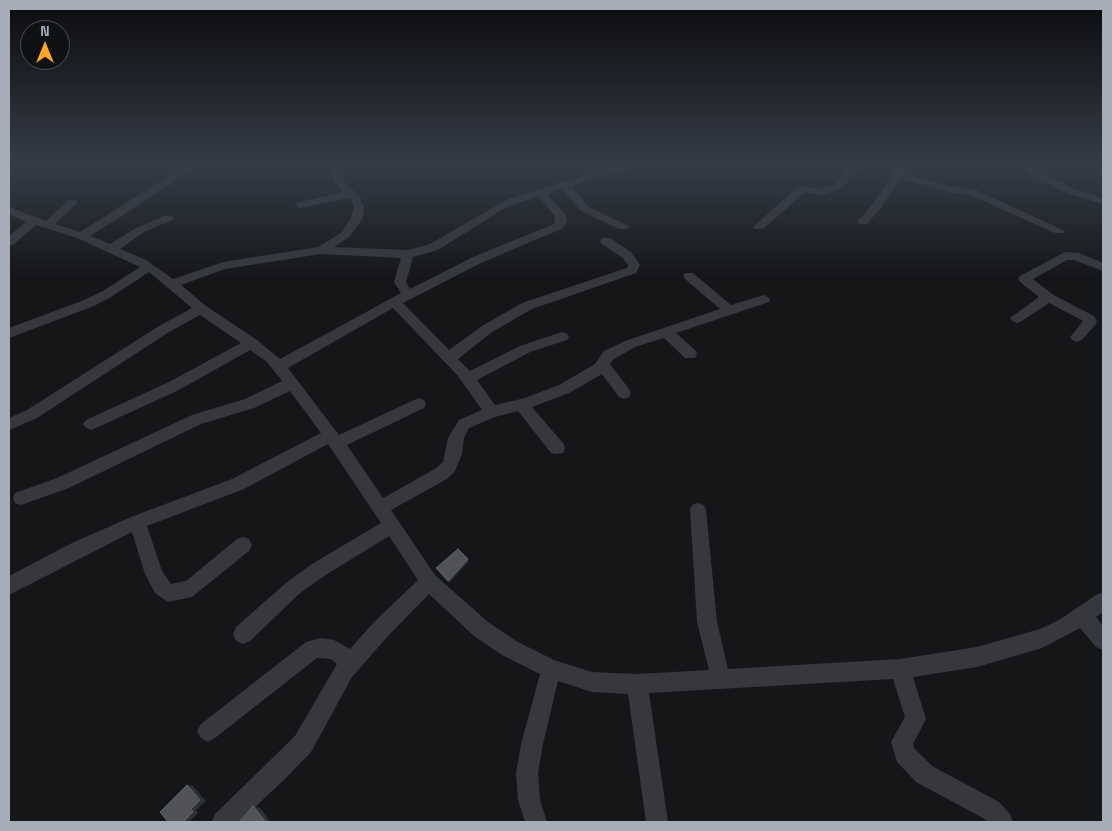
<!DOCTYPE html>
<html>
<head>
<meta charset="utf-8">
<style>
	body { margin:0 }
	#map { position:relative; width:1112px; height:831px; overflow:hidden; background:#151618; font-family:"Space Grotesk",sans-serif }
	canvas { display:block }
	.frame { position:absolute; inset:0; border:10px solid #a6adb9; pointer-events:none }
	.north { position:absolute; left:20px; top:20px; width:50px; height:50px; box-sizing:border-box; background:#101113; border:1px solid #4c4f55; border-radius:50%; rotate:0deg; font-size:14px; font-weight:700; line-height:20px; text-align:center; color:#a6adb9 }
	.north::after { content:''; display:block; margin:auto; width:18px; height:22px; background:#ffa726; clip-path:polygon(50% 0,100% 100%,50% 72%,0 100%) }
</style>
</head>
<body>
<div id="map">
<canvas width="1112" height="831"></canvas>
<div class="frame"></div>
<div class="north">N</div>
</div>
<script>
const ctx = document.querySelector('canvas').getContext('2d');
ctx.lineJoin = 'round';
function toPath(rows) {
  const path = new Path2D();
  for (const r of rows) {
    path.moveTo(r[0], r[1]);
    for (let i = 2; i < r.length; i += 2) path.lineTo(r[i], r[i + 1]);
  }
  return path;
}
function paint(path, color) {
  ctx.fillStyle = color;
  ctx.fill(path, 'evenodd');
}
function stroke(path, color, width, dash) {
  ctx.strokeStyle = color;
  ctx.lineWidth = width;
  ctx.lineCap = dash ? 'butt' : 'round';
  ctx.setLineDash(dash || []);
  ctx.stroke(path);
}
const minor = toPath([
	[188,164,199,164,136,207,90,236,110,244,136,228,164,216,172,216,174,218,172,220,144,232,120,249,146,260,173,279,223,262,318,247,341,233,351,218,354,206,351,200,349,198,300,208,295,205,296,203,343,192,334,182,331,164,341,164,344,181,360,197,364,206,363,218,349,237,334,247,408,250,430,244,508,199,622,164,637,164,636,166,571,186,589,207,627,225,629,227,627,229,619,229,581,211,562,189,547,194,566,215,567,221,563,228,481,263,403,303,449,350,482,326,522,303,627,268,628,265,623,258,602,244,600,241,602,238,610,238,631,252,640,265,636,273,532,309,492,332,458,359,470,371,520,346,562,332,567,334,569,337,567,340,530,352,477,380,495,405,525,398,559,385,595,364,604,351,625,341,720,309,685,279,683,276,685,273,693,273,731,305,764,295,770,299,769,302,676,333,695,350,697,354,695,358,685,358,664,338,635,347,614,359,610,364,629,389,631,393,629,397,624,399,619,397,602,374,569,393,532,407,563,443,565,448,563,453,557,454,551,453,518,411,495,417,469,428,464,438,462,454,455,471,447,479,391,510,435,575,488,622,516,641,554,660,592,672,637,674,709,670,697,622,690,510,692,505,698,503,704,505,706,510,717,622,728,669,900,659,977,647,1040,629,1059,620,1096,595,1103,592,1103,612,1096,617,1103,626,1103,650,1096,647,1080,628,1042,648,977,667,913,677,926,719,913,744,914,748,932,766,999,802,1010,814,1013,822,987,822,983,818,916,782,897,762,891,742,905,717,893,679,649,693,668,822,646,822,628,694,592,692,558,681,543,744,538,773,540,800,547,822,525,822,518,800,516,773,521,744,540,674,502,655,474,636,429,594,388,636,352,677,311,752,286,778,239,822,212,822,215,814,295,736,337,664,331,659,317,658,215,738,208,742,201,738,197,731,201,724,306,642,320,638,334,640,350,649,374,622,418,580,389,536,324,576,299,594,250,641,243,644,236,641,233,634,236,627,287,582,312,564,381,523,328,444,244,489,147,526,162,571,171,584,186,581,237,539,243,537,249,539,252,545,249,551,192,597,168,602,155,593,145,574,132,532,9,595,9,576,72,543,131,517,232,479,321,433,290,391,254,408,201,424,69,488,21,505,15,503,13,498,15,493,57,478,192,415,245,399,282,381,267,362,250,350,179,390,96,428,91,430,86,428,83,424,86,420,169,382,241,343,200,315,169,332,37,418,9,430,9,418,27,410,159,326,192,308,149,272,111,297,94,306,9,338,9,328,84,300,103,291,140,267,77,238,36,225,13,245,9,245,9,236,26,222,9,214,9,207,46,221,68,200,76,200,77,202,76,204,55,224,80,232,188,164],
	[538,196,555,216,554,224,473,257,410,289,406,282,413,257,438,250,503,209,538,196],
	[321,254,401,258,394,282,401,293,280,359,257,340,206,306,181,285,225,269,321,254],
	[393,308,458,376,482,410,459,420,448,438,443,462,435,469,383,498,347,445,424,408,426,404,424,400,419,398,414,400,339,435,288,368,393,308],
	[270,164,281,164,282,165,277,168,270,164],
	[852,164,862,164,841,189,820,195,805,192,763,229,755,229,753,227,799,186,820,189,833,185,852,164],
	[896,164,906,164,904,173,906,174,950,186,976,190,1065,231,1063,233,1055,233,970,195,949,192,900,179,880,209,867,224,859,224,857,222,872,205,893,174,896,164],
	[1029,164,1039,164,1036,169,1039,172,1075,189,1103,198,1103,204,1067,193,1031,176,1025,169,1029,164],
	[1065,252,1079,253,1103,263,1103,271,1074,260,1067,260,1033,279,1052,294,1094,316,1097,322,1095,325,1082,340,1077,342,1072,340,1070,337,1083,321,1049,303,1022,321,1017,323,1012,321,1010,318,1039,297,1020,282,1018,279,1020,276,1065,252]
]);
const shadedWall = toPath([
	[468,559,469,561,449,583,448,581],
	[187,785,193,786,206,801,196,810,198,813,189,822,178,822,191,809],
	[253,806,260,808,271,822,266,822]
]);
const building = toPath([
	[458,549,468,559,448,581,436,568,458,549],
	[187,785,200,800,191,809,193,812,183,822,180,820,178,822,168,822,160,812,187,785],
	[253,806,266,822,239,822,253,806]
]);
paint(minor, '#36383d');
paint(shadedWall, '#2e3033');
paint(building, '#515359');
stroke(building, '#5e6168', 1);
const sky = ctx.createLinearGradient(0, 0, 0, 280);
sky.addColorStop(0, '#0c0c0d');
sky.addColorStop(0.59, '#353c48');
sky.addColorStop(1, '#353c4800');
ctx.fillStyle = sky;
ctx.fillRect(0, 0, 1112, 280);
</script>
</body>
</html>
